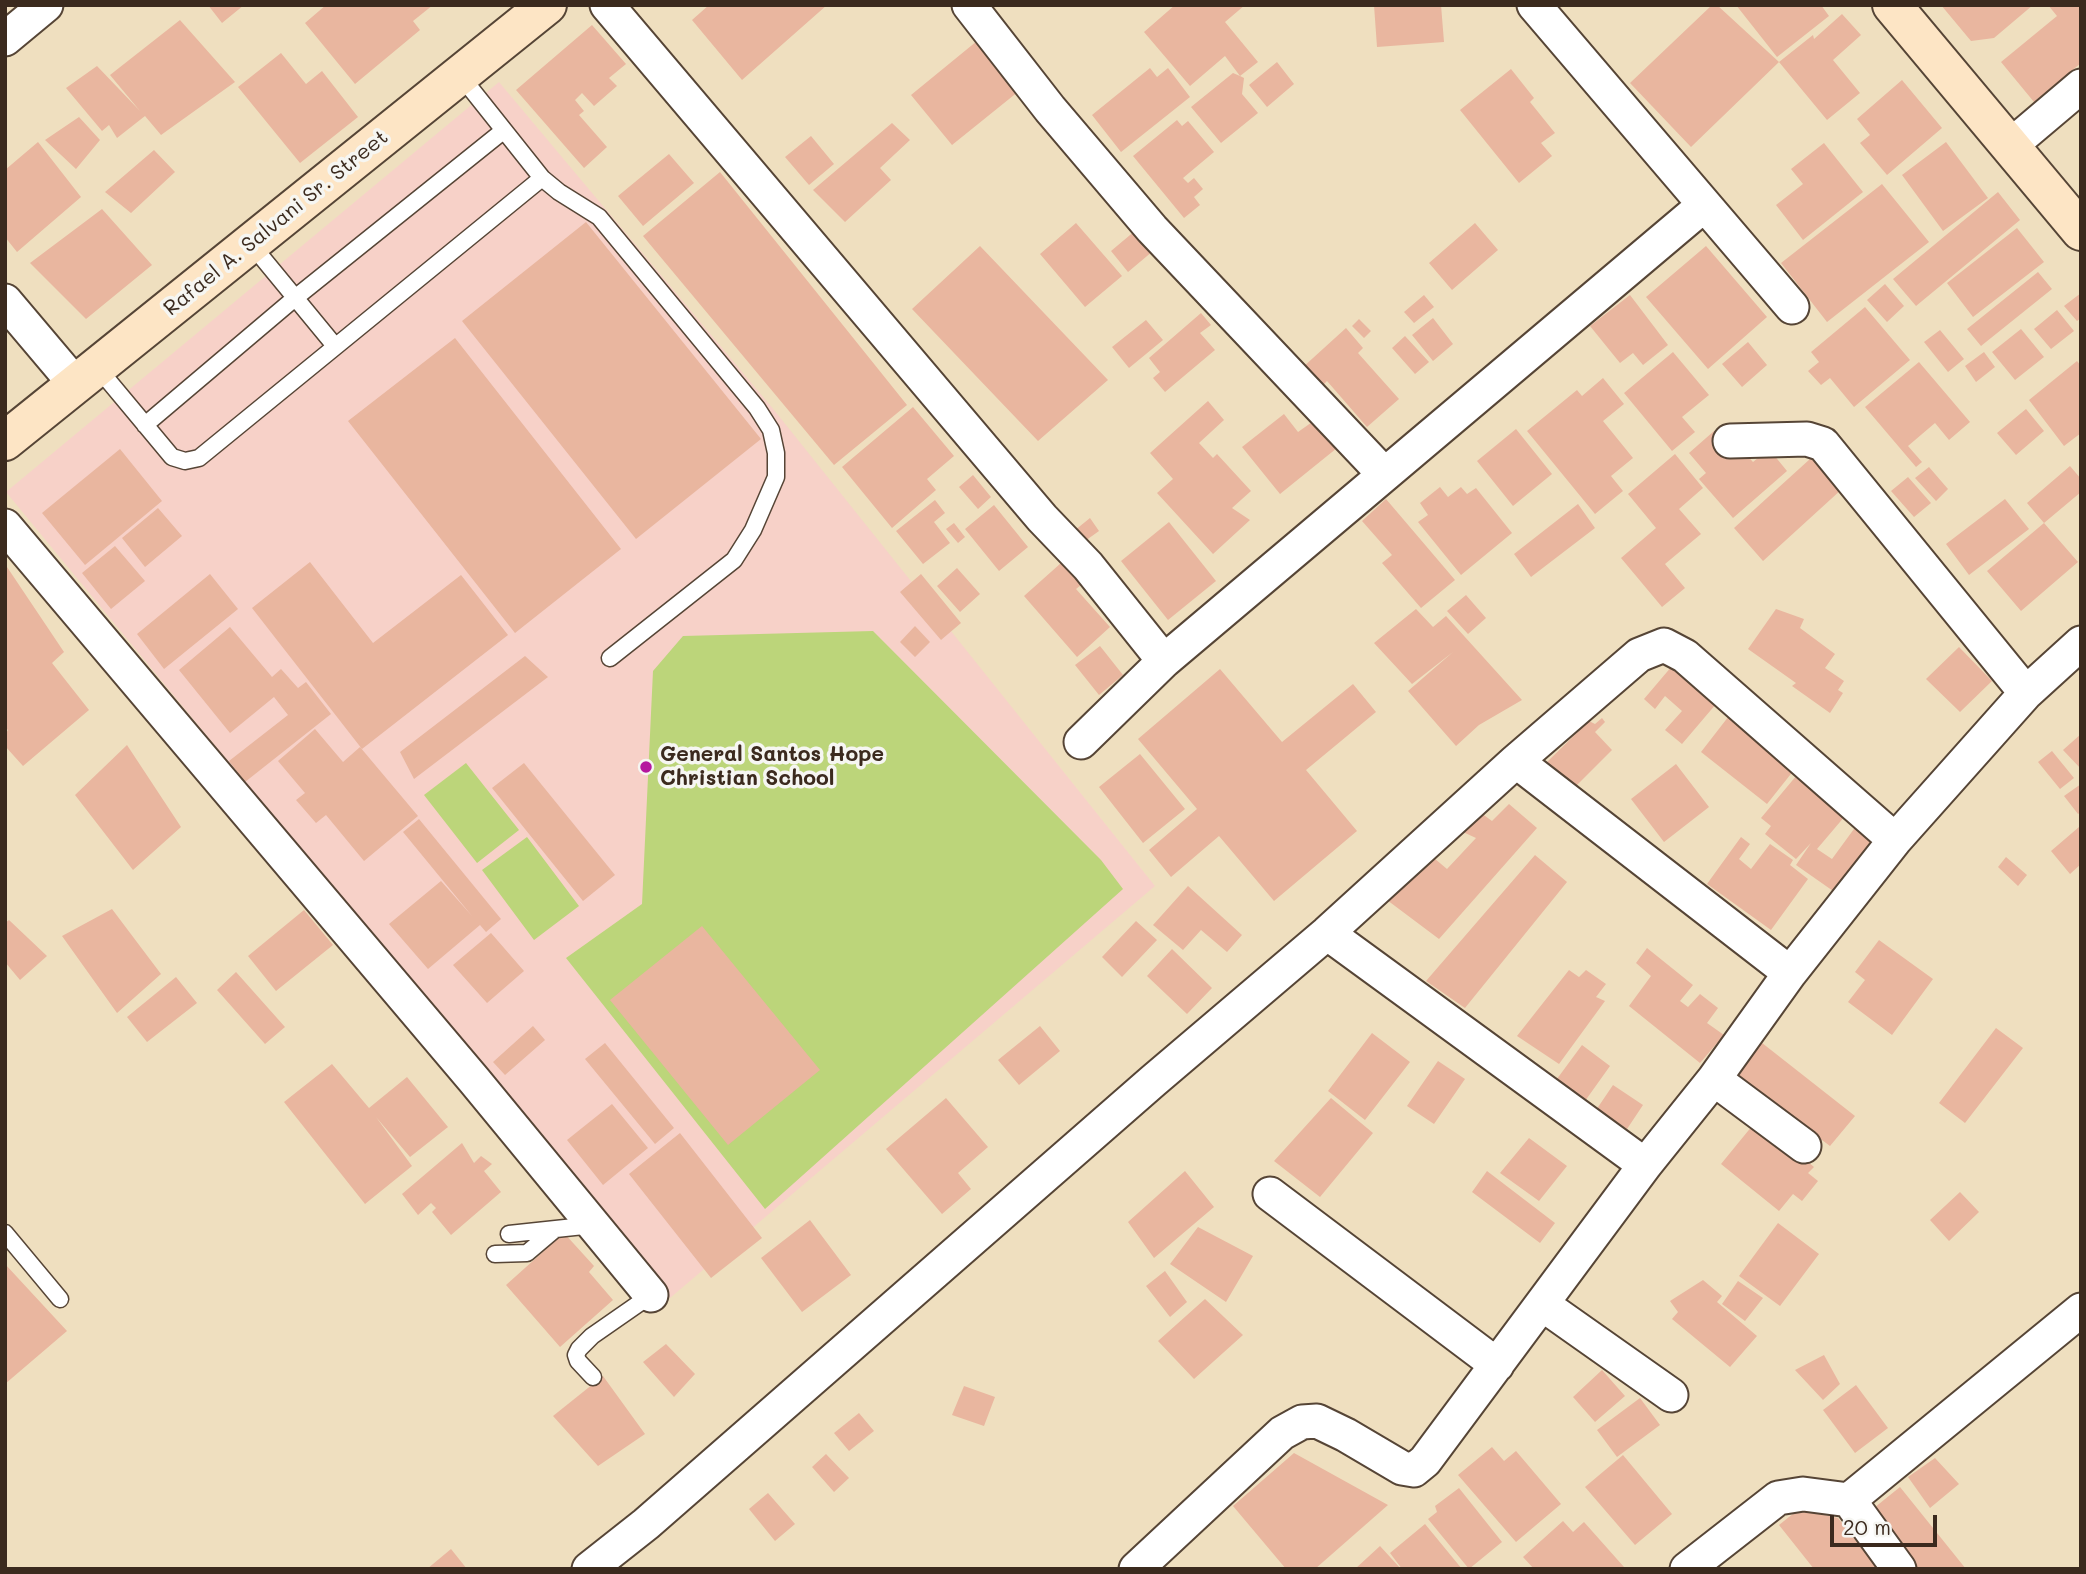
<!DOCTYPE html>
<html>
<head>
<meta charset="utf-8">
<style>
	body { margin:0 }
	#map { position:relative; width:2086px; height:1574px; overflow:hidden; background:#efdfbf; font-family:Mali,sans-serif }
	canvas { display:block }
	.frame { position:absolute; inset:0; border:7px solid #3b2a1e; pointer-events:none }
	.scale { position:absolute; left:1830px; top:1515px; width:107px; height:32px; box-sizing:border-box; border:4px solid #3b2a1e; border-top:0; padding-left:9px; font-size:21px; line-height:24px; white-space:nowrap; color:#3b2a1e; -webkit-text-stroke:5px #f6f6f2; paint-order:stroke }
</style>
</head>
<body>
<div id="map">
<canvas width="2086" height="1574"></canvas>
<div class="frame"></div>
<div class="scale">20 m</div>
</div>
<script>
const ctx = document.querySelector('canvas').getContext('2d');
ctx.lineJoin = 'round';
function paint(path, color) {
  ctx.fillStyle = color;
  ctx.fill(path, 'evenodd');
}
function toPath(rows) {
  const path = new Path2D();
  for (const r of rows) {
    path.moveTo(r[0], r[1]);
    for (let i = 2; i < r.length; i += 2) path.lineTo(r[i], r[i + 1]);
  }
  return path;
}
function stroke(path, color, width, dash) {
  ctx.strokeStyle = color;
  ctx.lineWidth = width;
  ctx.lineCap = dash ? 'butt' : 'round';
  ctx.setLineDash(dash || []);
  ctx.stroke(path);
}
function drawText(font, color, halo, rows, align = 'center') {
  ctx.font = font + ' Mali,sans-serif';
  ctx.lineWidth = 7;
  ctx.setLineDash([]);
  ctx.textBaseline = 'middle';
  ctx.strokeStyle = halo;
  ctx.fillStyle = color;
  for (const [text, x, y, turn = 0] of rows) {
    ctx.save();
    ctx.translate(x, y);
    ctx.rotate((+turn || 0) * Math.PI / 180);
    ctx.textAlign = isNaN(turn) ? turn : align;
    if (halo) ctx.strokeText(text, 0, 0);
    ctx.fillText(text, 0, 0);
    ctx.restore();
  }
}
const built = toPath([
	[499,82,774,410,1155,886,670,1298,6,492]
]);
const green = toPath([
	[873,631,1101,860,1123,889,765,1209,566,958,642,904,653,671,683,636],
	[466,763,519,830,477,863,424,795],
	[527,837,579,906,534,940,482,870]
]);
const building = toPath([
	[208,5,244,5,222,23],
	[326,5,433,5,413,21,420,30,355,84,305,23],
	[709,5,827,5,742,80,692,20],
	[1175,5,1245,5,1225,22,1258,62,1240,76,1244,78,1242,94,1258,113,1221,143,1191,107,1233,73,1240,76,1225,56,1190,86,1144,32],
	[1374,5,1441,5,1444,42,1377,47],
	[1712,5,1717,5,1779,62,1691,147,1630,83],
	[1736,5,1821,5,1829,16,1777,57],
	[1941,5,2033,5,1994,38,1971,41],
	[2048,5,2081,5,2081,63,2034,102,2001,62,2057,16],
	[1842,14,1861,35,1833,60,1860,93,1827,120,1779,62,1813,35,1814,39],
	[180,20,235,82,161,135,145,116,117,138,109,125,102,131,66,88,97,66,140,111,110,75],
	[592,25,626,64,609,78,617,86,594,106,582,93,575,100,584,111,579,115,607,147,584,168,516,90],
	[977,41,1019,91,952,145,911,95],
	[281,53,306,84,322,71,358,117,300,163,238,87],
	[1277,62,1294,84,1267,107,1249,85],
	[1150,68,1157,77,1168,68,1190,97,1121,152,1092,115],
	[1511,69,1534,98,1530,102,1555,133,1541,143,1552,156,1519,183,1460,110],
	[1902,80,1942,128,1887,175,1860,143,1870,135,1857,119],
	[79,117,100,140,76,169,45,140],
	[1177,120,1182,126,1188,121,1214,152,1183,178,1188,183,1194,178,1203,189,1194,197,1200,205,1184,218,1133,156],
	[892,123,910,140,880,168,891,180,845,222,813,190],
	[811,136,834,164,809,185,785,157],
	[38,142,81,197,17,252,5,237,5,170],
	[1946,142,1988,198,1943,231,1902,175],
	[1824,143,1863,192,1803,240,1776,205,1803,184,1791,169],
	[154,150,175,172,131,213,105,192],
	[669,154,694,183,643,226,618,196],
	[720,172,907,405,834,465,643,236],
	[1882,184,1929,242,1827,322,1781,263],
	[1998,192,2020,220,1916,306,1893,279],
	[102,209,152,265,86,319,30,263],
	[586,222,761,439,636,539,462,321],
	[1076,223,1122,276,1085,307,1040,254],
	[1475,223,1498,250,1452,290,1429,263],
	[2017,228,2044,262,1973,317,1947,283],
	[1136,230,1153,251,1128,272,1111,251],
	[980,246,1108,380,1038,441,912,309],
	[1706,246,1767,317,1708,369,1646,297],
	[2038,272,2052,289,1981,346,1967,329],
	[1885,284,1904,306,1887,322,1867,300],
	[2081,293,2081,318,2077,321,2064,306],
	[1424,295,1434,307,1414,323,1404,312],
	[1630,295,1668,345,1643,365,1633,353,1620,363,1590,326],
	[1865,307,1910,360,1854,407,1830,378,1821,385,1808,371,1819,362,1811,352],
	[2057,310,2074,331,2051,349,2034,329],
	[1201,313,1211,325,1200,333,1215,350,1165,392,1153,378,1160,372,1149,358],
	[1433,318,1453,344,1433,361,1412,335],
	[1359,319,1371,331,1364,338,1352,326],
	[1146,320,1163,340,1129,368,1112,347],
	[1346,328,1363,348,1358,353,1399,399,1367,427,1327,381,1320,388,1302,368],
	[2021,329,2044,357,2015,380,1992,352],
	[1940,330,1964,359,1948,372,1924,342],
	[1405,336,1429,362,1415,374,1392,348],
	[455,338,621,549,515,633,348,421],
	[1748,342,1767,365,1742,387,1722,364],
	[1673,352,1709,395,1682,417,1695,432,1672,451,1624,393],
	[1984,352,1995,367,1976,382,1965,366],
	[2077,361,2081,366,2081,433,2064,446,2029,400],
	[1919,362,1970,422,1949,440,1935,423,1908,446,1922,462,1916,467,1865,407],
	[1603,378,1624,404,1603,421,1633,458,1611,476,1623,491,1595,514,1527,431,1577,390,1582,396],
	[1208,401,1224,420,1199,443,1213,458,1217,454,1251,491,1232,508,1250,520,1213,554,1157,493,1173,479,1150,453],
	[913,407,954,456,927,479,936,490,892,528,842,467],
	[2026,409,2044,431,2016,455,1997,433],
	[1284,414,1298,432,1315,420,1337,448,1280,494,1242,447],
	[1516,429,1552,474,1513,506,1477,461],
	[1714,431,1735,455,1742,450,1753,462,1769,449,1787,471,1733,518,1699,479,1706,473,1689,453],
	[120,449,162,501,85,565,42,513],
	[1821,449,1842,489,1763,561,1734,528],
	[1675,454,1703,488,1679,509,1701,534,1665,564,1685,588,1662,607,1621,558,1656,528,1628,494],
	[2070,466,2081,479,2081,492,2044,523,2027,503],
	[1929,467,1948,489,1936,501,1915,478],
	[973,475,991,497,978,509,959,487],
	[1908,477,1931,503,1914,517,1891,491],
	[1440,487,1448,497,1461,487,1467,494,1476,488,1512,533,1461,575,1418,522,1428,515,1420,503],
	[1386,499,1455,580,1421,608,1382,563,1392,555,1362,521],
	[2005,499,2029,529,1969,575,1946,544],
	[935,500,945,513,934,522,950,543,923,564,896,531],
	[1578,504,1595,528,1531,577,1514,554],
	[994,505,1028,547,999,571,965,529],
	[158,508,182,536,145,567,122,538],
	[1090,518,1099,531,1078,546,1069,535],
	[1169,522,1216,581,1168,620,1121,561],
	[954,523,965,537,958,543,946,529],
	[2044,523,2078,562,2021,611,1987,571],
	[115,546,145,581,111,609,82,573],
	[1070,555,1090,578,1076,589,1110,627,1077,657,1024,596],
	[310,562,373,643,461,575,508,635,362,749,252,608],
	[5,564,64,652,52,663,89,710,23,766,5,746,5,735,8,730,5,727],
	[957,568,980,594,960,612,937,586],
	[210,574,238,609,164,669,137,634],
	[921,574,961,623,941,640,900,592],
	[1466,595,1486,618,1468,634,1447,611],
	[1416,609,1433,627,1446,616,1522,700,1479,725,1456,746,1408,691,1453,652,1412,684,1374,643],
	[1776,609,1804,619,1800,628,1835,654,1825,668,1844,681,1838,690,1843,693,1830,713,1792,686,1796,683,1748,649],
	[915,626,930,642,915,657,900,642],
	[230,627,272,677,281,669,298,688,306,682,331,714,245,782,229,761,288,715,274,697,230,733,179,670],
	[1100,646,1123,675,1099,695,1075,665],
	[1959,647,1992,681,1960,712,1926,679],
	[525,656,548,677,414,779,400,752],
	[1678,659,1722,697,1682,744,1665,730,1682,711,1665,696,1655,709,1644,699],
	[1220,669,1282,742,1353,684,1376,712,1306,770,1357,831,1274,901,1219,836,1171,877,1149,850,1197,809,1138,739],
	[1732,712,1798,765,1767,804,1701,752],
	[1602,718,1605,722,1595,732,1612,750,1572,790,1546,763,1589,721,1595,724],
	[315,729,343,762,360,747,418,816,364,861,326,815,316,823,296,800,305,793,278,761],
	[2081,734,2081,769,2063,750],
	[127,745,181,827,133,870,75,795],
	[2052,751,2074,778,2060,789,2038,762],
	[1140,754,1185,809,1143,843,1099,787],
	[524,763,615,875,583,901,492,788],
	[1676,764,1709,807,1664,842,1631,799],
	[1802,769,1851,809,1817,849,1832,859,1862,818,1880,830,1836,893,1796,865,1811,843,1796,859,1765,834,1771,826,1761,818],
	[2081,784,2081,812,2078,814,2064,796],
	[1509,804,1537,828,1439,939,1387,900,1428,853,1447,869,1476,838,1463,832,1481,813,1492,821],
	[419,819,501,919,486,932,480,925,428,969,389,924,441,881,472,916,403,832],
	[2079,827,2081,864,2070,874,2051,851],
	[1741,837,1750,844,1739,859,1751,869,1770,844,1793,860,1790,865,1808,879,1771,930,1707,884],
	[1535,855,1567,882,1465,1008,1426,981],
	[2006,857,2027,875,2018,886,1998,867],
	[1188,886,1242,935,1227,952,1201,930,1183,950,1153,925],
	[112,909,161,974,117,1013,62,936],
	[304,910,333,945,276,991,248,956],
	[9,920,47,956,20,980,5,962,5,923],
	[1136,921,1157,940,1122,977,1102,957],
	[702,926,820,1070,728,1145,610,1000],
	[491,933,524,971,487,1003,453,965],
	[1879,940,1933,979,1892,1035,1848,1002,1865,980,1855,972],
	[1647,948,1693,985,1680,1001,1688,1007,1700,994,1718,1008,1707,1023,1724,1035,1700,1063,1629,1006,1651,976,1636,963],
	[1172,949,1212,988,1187,1014,1147,976],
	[1569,970,1579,977,1586,970,1606,984,1596,997,1605,1001,1559,1064,1517,1036],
	[236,972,285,1027,265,1044,217,990],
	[176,977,197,1003,147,1042,127,1017],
	[533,1026,545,1040,505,1075,493,1062],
	[1040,1026,1060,1051,1019,1085,998,1060],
	[1996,1028,2023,1048,1965,1123,1939,1103],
	[1372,1033,1410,1062,1365,1120,1328,1091],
	[1757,1039,1855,1116,1830,1146,1731,1072],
	[605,1043,674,1128,655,1144,585,1059],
	[1582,1045,1610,1066,1580,1108,1551,1087],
	[1438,1061,1465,1079,1434,1124,1407,1106],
	[332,1064,369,1108,407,1077,448,1127,410,1157,376,1117,412,1166,365,1204,284,1102],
	[1613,1085,1643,1105,1627,1129,1614,1120,1605,1130,1590,1119],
	[946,1098,988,1147,958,1173,971,1189,942,1214,886,1149],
	[1331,1098,1373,1133,1320,1197,1274,1161],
	[612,1104,648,1148,603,1185,567,1140],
	[1757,1120,1814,1167,1808,1173,1818,1181,1802,1201,1793,1194,1779,1211,1721,1164],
	[680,1133,762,1238,711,1278,629,1174],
	[1529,1138,1567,1166,1539,1201,1500,1173],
	[462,1143,474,1163,481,1156,492,1164,484,1171,501,1192,451,1235,432,1212,436,1208,431,1203,418,1215,402,1194],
	[1185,1171,1214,1207,1154,1258,1128,1222],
	[1487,1171,1555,1223,1540,1243,1472,1192],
	[1960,1192,1979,1212,1949,1241,1930,1220],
	[810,1220,851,1275,802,1312,761,1258],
	[1778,1223,1819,1254,1780,1306,1739,1276],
	[1198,1227,1253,1256,1226,1302,1170,1264],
	[564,1233,594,1266,589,1272,613,1300,560,1347,506,1285],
	[5,1264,67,1331,5,1384],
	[1165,1271,1187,1302,1170,1317,1146,1286],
	[1703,1280,1722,1296,1717,1302,1757,1336,1730,1367,1672,1319,1678,1312,1670,1301],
	[1738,1281,1763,1298,1745,1321,1722,1304],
	[1205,1299,1243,1335,1194,1379,1158,1341],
	[666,1344,695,1374,674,1397,643,1362],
	[1824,1355,1840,1384,1823,1400,1795,1370],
	[1602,1370,1625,1396,1595,1422,1573,1397],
	[603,1376,645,1434,598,1466,553,1416],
	[1856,1385,1888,1428,1855,1453,1823,1410],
	[964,1386,995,1397,984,1426,952,1415],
	[1640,1398,1660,1425,1617,1457,1597,1430],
	[859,1413,874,1431,849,1451,834,1433],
	[1492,1447,1504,1461,1516,1451,1561,1504,1516,1542,1458,1475],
	[1294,1453,1388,1505,1315,1569,1286,1569,1233,1506],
	[826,1454,849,1478,834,1492,812,1467],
	[1623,1455,1672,1514,1635,1545,1585,1487],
	[1935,1458,1959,1484,1930,1508,1908,1477],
	[1900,1487,1966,1569,1906,1569,1864,1516],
	[1459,1488,1502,1542,1469,1569,1428,1519,1437,1512,1435,1506],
	[768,1493,795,1524,775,1541,749,1509],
	[1799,1509,1838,1518,1878,1569,1814,1569,1779,1525],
	[1563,1521,1573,1532,1584,1522,1624,1567,1534,1569,1523,1557],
	[1425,1524,1462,1569,1402,1569,1390,1553],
	[1380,1546,1401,1569,1355,1569],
	[451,1549,467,1569,427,1569]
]);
const lane = toPath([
	[542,178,559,192,599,217,757,408,771,430,776,453,776,477,753,530,734,560,610,658],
	[251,244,335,346],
	[97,367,172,457,185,461,199,458,542,178,460,75],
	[145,425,295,298,503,131],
	[5,1233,60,1299],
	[509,1234,593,1225],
	[495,1254,527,1253,553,1231],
	[593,1377,578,1361,576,1355,579,1349,592,1336,651,1295]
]);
const street = toPath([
	[607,5,1042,518,1088,566,1164,661],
	[969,5,1050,109,1152,229,1384,474],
	[1534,5,1792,307],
	[5,39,46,5],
	[2009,147,2081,86],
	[5,301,76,385],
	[1730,441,1807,439,1823,444,2026,693],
	[5,526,474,1080,651,1295],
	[1081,742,1164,661,1703,206],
	[1516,761,1790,973],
	[1327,933,1645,1165],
	[1714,1079,1804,1146],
	[1270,1194,1497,1365],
	[1542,1304,1671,1395],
	[1849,1500,2081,1310],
	[589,1569,646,1524,1153,1081,1327,933,1516,761,1639,655,1664,645,1685,656,1895,840],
	[1136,1569,1282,1433,1302,1422,1317,1421,1346,1435,1402,1468,1414,1470,1425,1461,1645,1165,1714,1079,1790,973,1895,840,2026,693,2081,643],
	[1687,1569,1778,1498,1803,1494,1849,1500,1899,1569]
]);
const secondary = toPath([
	[1892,5,2081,231],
	[5,441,547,5]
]);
const markers = [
	[646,767,7,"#b5179e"]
];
const streetNames = [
	["Rafael A. Salvani Sr. Street",276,223,-39]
];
const poiNames = [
	["General Santos Hope",660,755],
	["Christian School",660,779]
];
paint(built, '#f7d1c8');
paint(green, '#bcd57a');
paint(building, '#e9b69f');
stroke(lane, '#564536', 19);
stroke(street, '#564536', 37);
stroke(secondary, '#564536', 42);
stroke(lane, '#fff', 16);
stroke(street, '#fff', 33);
stroke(secondary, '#fde5c5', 38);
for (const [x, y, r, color] of markers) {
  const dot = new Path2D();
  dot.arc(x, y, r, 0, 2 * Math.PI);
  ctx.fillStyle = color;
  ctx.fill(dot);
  stroke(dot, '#f6f6f2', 2.5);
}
drawText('21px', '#3b2a1e', '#f6f6f2', streetNames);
drawText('bold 21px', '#3b2a1e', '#f6f6f2', poiNames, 'left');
</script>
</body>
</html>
